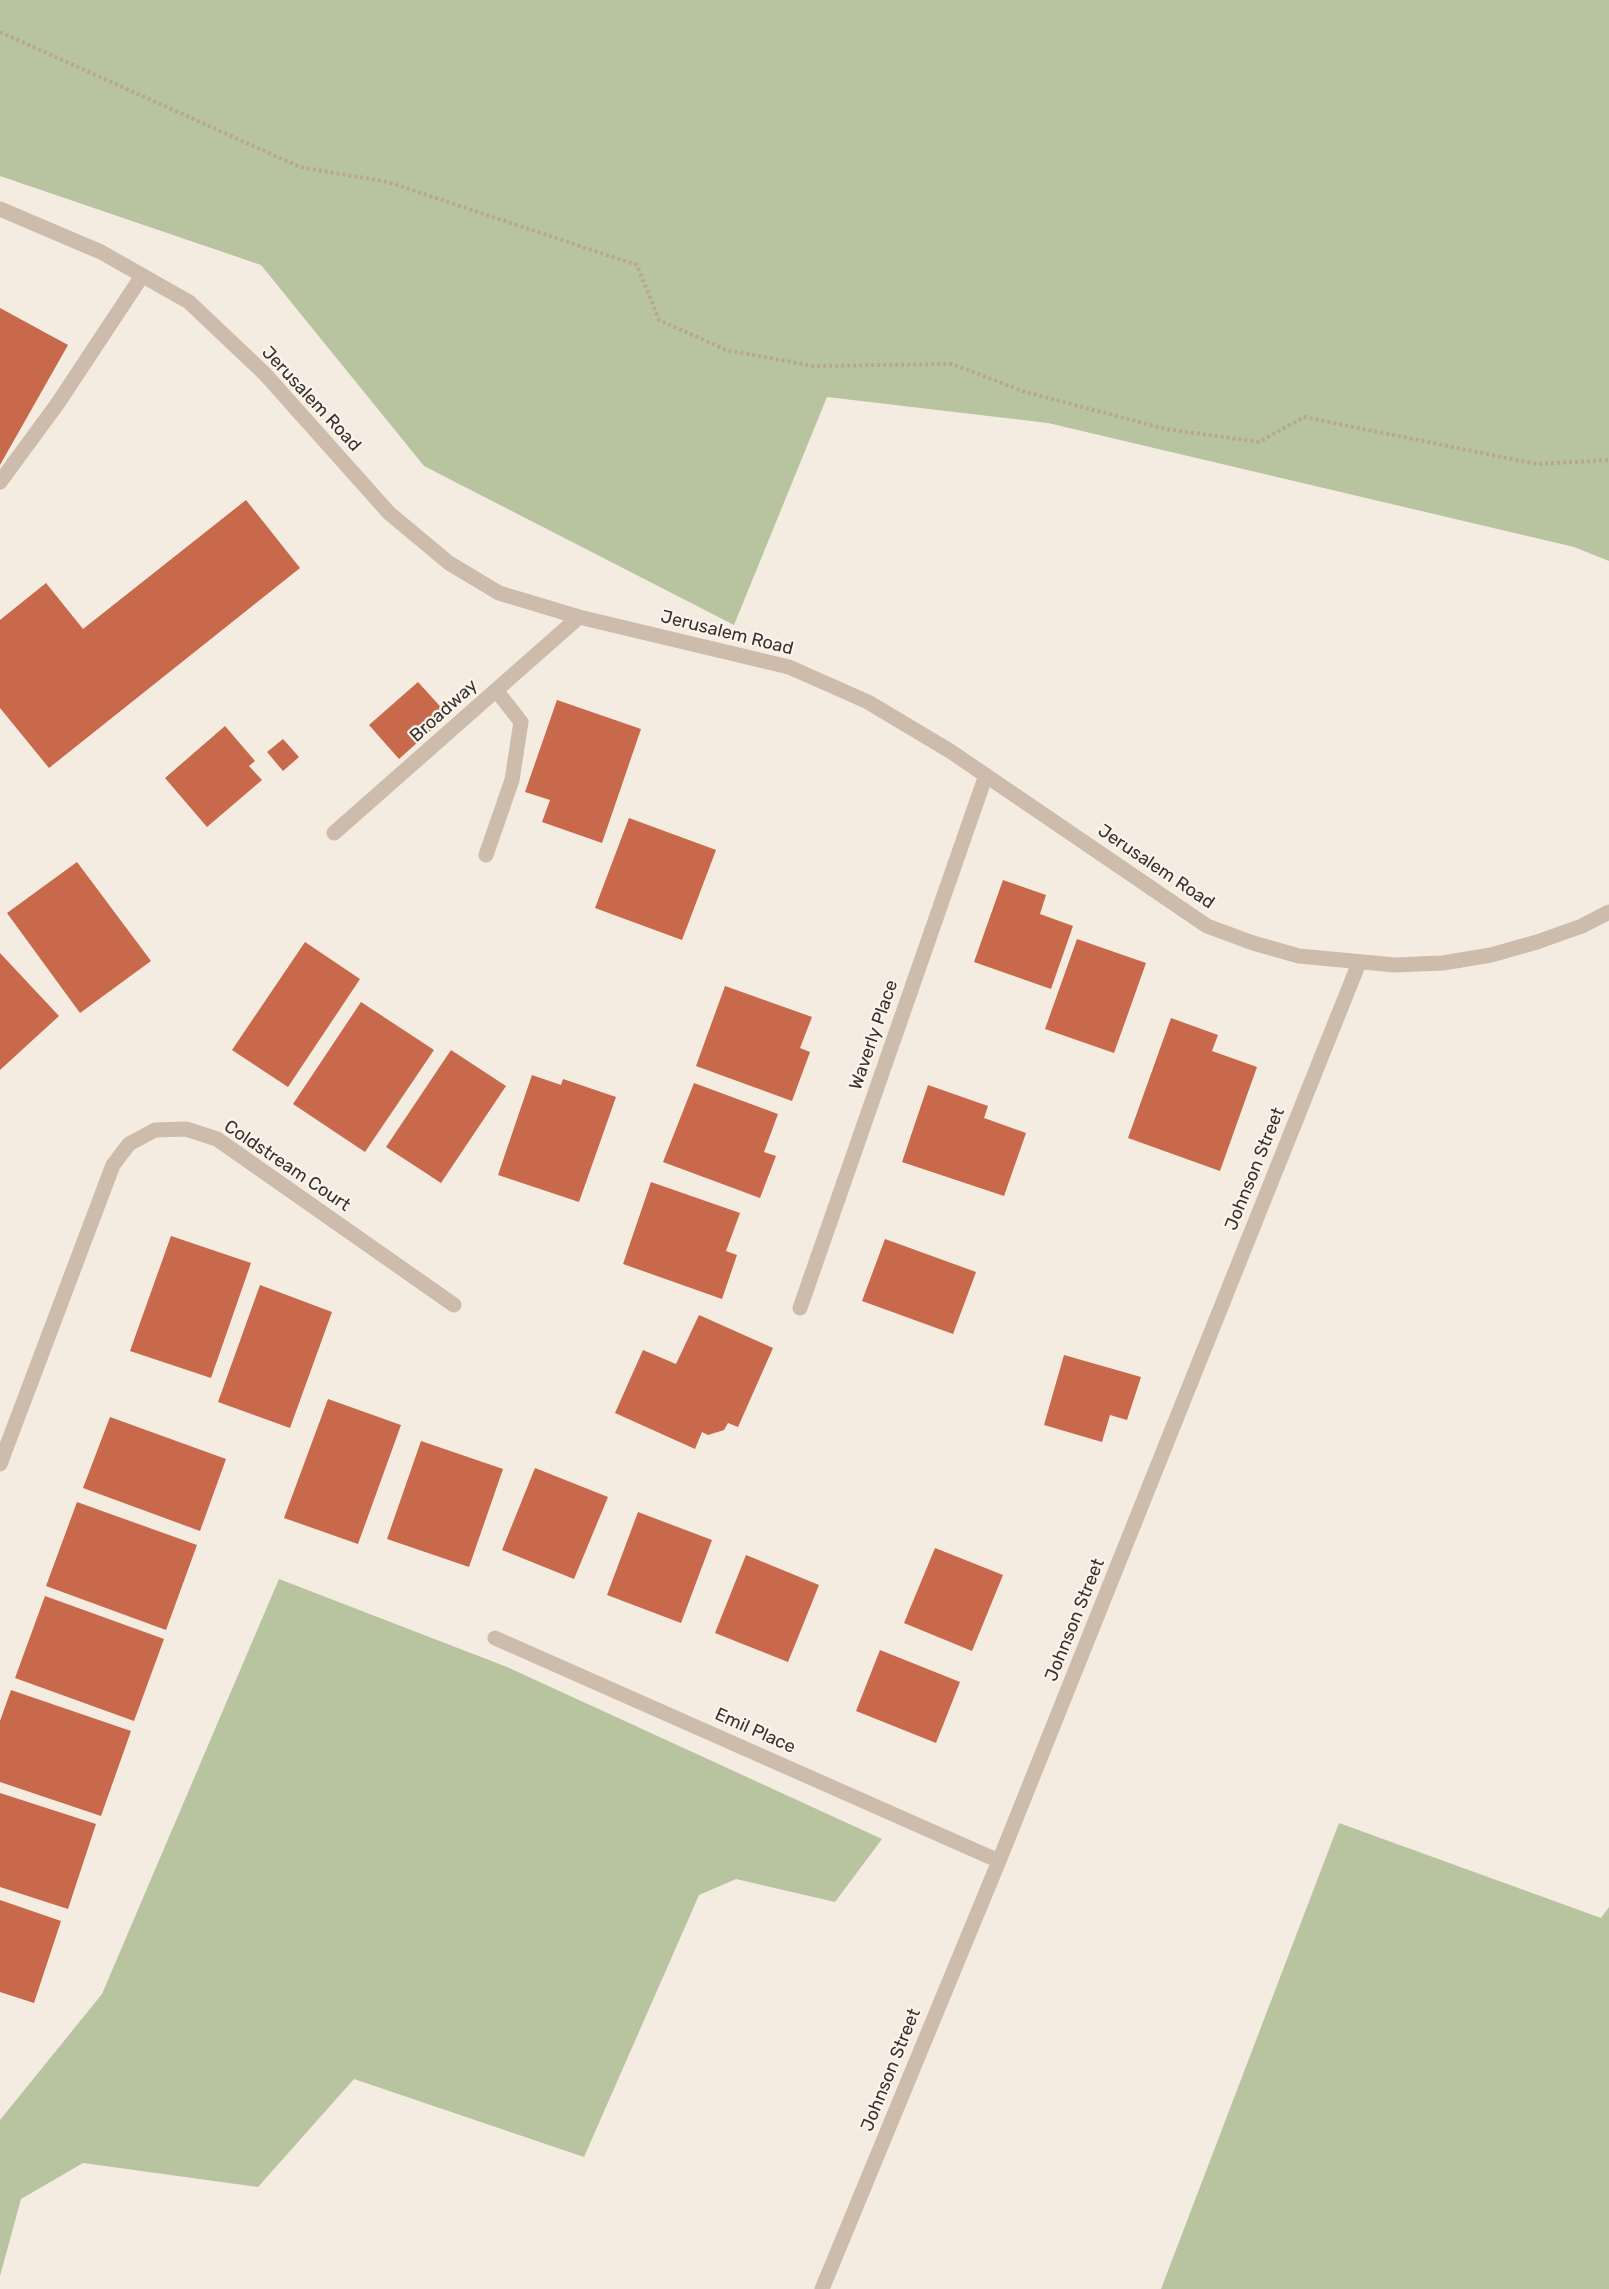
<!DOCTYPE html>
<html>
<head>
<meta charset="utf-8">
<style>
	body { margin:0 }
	canvas { display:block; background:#f4ebe1 }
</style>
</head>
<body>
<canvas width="1609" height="2289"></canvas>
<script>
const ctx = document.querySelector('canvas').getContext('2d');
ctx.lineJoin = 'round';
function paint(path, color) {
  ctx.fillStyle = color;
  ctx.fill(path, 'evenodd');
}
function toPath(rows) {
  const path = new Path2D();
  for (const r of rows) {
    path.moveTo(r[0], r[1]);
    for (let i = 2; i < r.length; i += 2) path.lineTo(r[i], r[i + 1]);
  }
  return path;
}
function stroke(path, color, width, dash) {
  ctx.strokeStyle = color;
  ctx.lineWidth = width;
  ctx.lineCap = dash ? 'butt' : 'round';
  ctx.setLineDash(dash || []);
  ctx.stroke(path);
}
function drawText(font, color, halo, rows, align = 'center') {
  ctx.font = font + ' Rubik,sans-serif';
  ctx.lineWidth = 4.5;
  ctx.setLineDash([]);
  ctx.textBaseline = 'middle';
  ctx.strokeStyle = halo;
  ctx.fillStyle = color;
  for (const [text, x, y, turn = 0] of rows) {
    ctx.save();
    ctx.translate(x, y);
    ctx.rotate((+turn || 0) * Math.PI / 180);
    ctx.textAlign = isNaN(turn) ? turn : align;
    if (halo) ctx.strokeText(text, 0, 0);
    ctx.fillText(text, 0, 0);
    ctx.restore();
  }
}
const green = toPath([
	[0,0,1609,0,1609,561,1574,547,1048,423,827,397,734,625,424,466,261,265,0,176],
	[279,1579,507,1667,882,1839,835,1902,736,1879,699,1895,584,2157,354,2079,258,2187,83,2163,21,2199,0,2276,0,2120,102,1994],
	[1339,1823,1601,1918,1609,1907,1609,2289,1161,2289]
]);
const building = toPath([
	[0,308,68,345,0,465],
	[246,500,300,568,49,768,0,708,0,620,46,583,83,629],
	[418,682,448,715,399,759,369,725],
	[557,700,641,729,602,843,542,822,550,800,525,792],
	[225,726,255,761,249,766,262,780,207,827,165,778],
	[283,739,299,757,283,771,267,752],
	[629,818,716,850,682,940,595,908],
	[77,862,151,961,80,1013,7,913],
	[1003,880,1046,895,1040,914,1073,926,1051,989,974,962],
	[1077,939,1146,963,1114,1053,1045,1029],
	[305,942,360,979,288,1087,232,1050],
	[0,953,59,1016,0,1070],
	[725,986,812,1017,800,1048,810,1052,792,1101,696,1066],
	[361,1002,434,1050,365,1152,293,1104],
	[1171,1018,1218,1035,1212,1051,1257,1067,1220,1171,1128,1138],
	[451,1050,506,1086,441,1183,386,1147],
	[532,1075,561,1085,563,1079,616,1097,579,1202,498,1175],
	[694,1083,778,1114,764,1152,776,1156,760,1198,663,1162],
	[928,1085,988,1106,984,1118,1026,1133,1004,1196,902,1162],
	[651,1182,740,1213,726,1251,737,1255,722,1299,623,1264],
	[171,1236,251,1263,211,1378,130,1351],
	[885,1239,976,1272,953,1334,862,1301],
	[260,1285,332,1312,290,1428,218,1402],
	[699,1315,773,1348,738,1427,728,1423,724,1430,708,1435,702,1432,695,1449,615,1413,643,1350,676,1364],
	[1064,1355,1141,1377,1127,1420,1110,1415,1102,1442,1044,1425],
	[328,1399,401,1425,358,1544,284,1518],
	[110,1417,226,1459,200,1531,83,1488],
	[421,1441,503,1469,469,1567,387,1539],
	[535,1468,608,1497,574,1579,502,1550],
	[77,1502,197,1545,166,1630,46,1586],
	[638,1512,712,1540,681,1623,607,1595],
	[935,1548,1003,1575,972,1651,904,1623],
	[746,1555,819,1585,788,1662,715,1633],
	[45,1596,164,1639,134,1721,15,1678],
	[880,1650,960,1682,936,1743,856,1711],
	[11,1690,131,1731,101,1816,0,1782,0,1721],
	[0,1793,96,1824,68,1909,0,1887],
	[0,1900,61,1921,34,2003,0,1992]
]);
const path = toPath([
	[0,32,300,167,388,182,637,265,659,320,726,350,813,366,952,364,1025,392,1166,429,1259,442,1304,417,1537,464,1609,460]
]);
const minor = toPath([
	[0,209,101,252,189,302,265,374,389,513,449,563,499,593,579,617,789,667,868,702,950,751,1207,926,1253,943,1299,956,1395,965,1443,963,1491,955,1537,942,1582,926,1609,912],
	[0,482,58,403,142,276],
	[334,833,579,617],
	[486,855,512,780,521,722,496,690],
	[800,1308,986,775],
	[0,1464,113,1165,129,1144,155,1130,186,1129,217,1139,454,1305],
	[495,1638,999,1861],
	[822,2289,999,1861,1359,963]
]);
const streetNames = [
	["Jerusalem Road",311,399,47],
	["Jerusalem Road",727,633,14],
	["Broadway",444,711,-42],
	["Jerusalem Road",1156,867,34],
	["Waverly Place",874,1035,-71],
	["Coldstream Court",287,1166,34],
	["Johnson Street",1255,1169,-68],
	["Johnson Street",1075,1620,-68],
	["Emil Place",755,1731,24],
	["Johnson Street",891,2070,-68]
];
paint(green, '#b8c4a0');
paint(building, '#c8694b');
stroke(path, '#b9a596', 4, [3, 3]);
stroke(minor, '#cdbbac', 15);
drawText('18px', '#3b302b', '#fbf5ee', streetNames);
</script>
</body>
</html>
